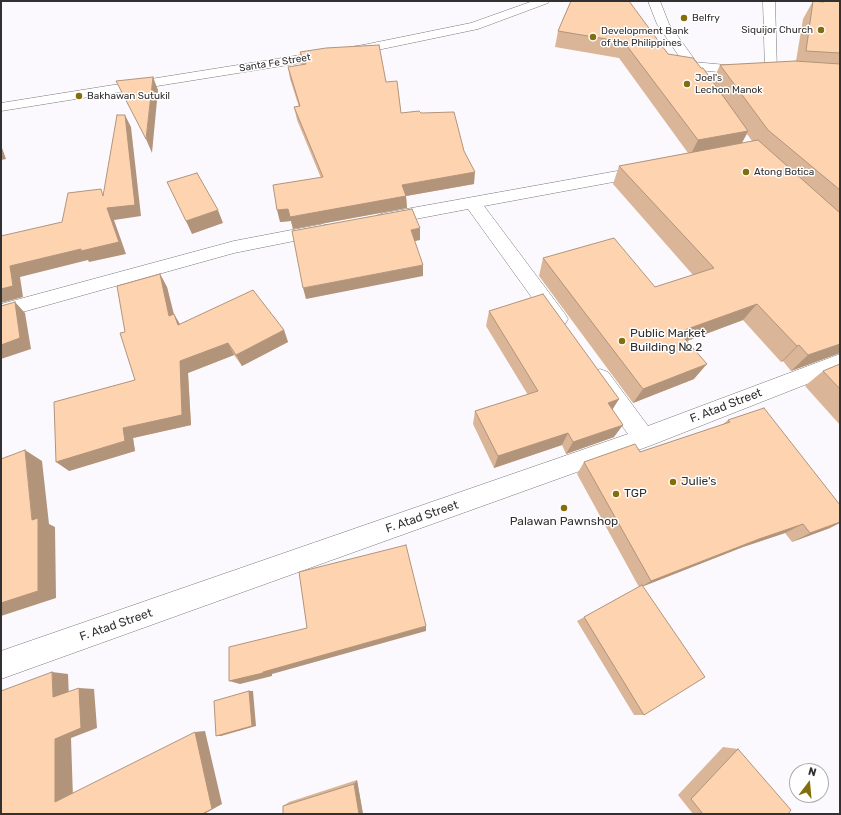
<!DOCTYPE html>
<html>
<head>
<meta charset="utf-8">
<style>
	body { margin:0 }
	#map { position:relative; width:841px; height:815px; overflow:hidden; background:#fbf9fd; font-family:Rubik,sans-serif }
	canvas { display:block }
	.frame { position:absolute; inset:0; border:2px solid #323132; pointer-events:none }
	.north { position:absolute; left:789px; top:763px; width:40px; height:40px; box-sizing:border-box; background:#fff; border:1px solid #adadad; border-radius:50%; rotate:16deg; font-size:11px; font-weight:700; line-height:16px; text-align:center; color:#323132 }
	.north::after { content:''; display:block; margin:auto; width:14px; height:18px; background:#826e0a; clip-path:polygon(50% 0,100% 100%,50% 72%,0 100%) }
</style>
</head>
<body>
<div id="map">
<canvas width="841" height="815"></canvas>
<div class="frame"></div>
<div class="north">N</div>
</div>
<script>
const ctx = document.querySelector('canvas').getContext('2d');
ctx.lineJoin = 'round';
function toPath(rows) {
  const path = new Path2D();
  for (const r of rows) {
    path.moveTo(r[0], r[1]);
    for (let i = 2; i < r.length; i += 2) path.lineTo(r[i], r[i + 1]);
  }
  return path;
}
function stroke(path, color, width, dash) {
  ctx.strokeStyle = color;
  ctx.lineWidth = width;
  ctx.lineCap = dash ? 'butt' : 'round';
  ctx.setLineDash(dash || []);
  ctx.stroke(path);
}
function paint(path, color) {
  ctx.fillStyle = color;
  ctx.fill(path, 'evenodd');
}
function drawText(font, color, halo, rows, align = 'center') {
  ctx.font = font + ' Rubik,sans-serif';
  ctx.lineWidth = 3;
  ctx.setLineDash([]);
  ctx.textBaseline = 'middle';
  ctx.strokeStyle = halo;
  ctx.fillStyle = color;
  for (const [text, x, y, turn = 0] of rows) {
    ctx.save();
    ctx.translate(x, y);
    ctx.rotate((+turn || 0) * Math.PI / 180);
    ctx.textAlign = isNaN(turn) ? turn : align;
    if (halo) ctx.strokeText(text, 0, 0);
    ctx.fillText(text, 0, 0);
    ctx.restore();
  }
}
const pedestrian = toPath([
	[763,1,775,1,777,72,776,75,771,76,766,75,765,72,763,1]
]);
const minor = toPath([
	[693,62,749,67,754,68,756,71,754,74,749,75,688,69,686,66,688,63,693,62],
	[645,166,651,167,653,171,651,175,484,206,565,314,568,319,565,324,558,327,551,324,468,209,384,225,378,223,375,219,378,215,384,213,645,166],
	[323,224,329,226,332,230,329,234,234,253,1,318,1,304,234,241,323,224],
	[840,354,840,371,652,445,1,679,1,651,628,434,592,384,589,378,592,372,600,369,608,372,648,426,840,354]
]);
const tertiary = toPath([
	[533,1,550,1,548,3,478,29,363,53,1,111,1,103,363,45,471,23,533,1],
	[648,1,660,1,669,24,710,81,708,84,698,84,657,24,648,1]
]);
const wall = toPath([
	[571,1,668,54,713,81,720,65,796,61,803,19,813,1,823,2,840,1,840,353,791,371,783,361,781,362,743,320,687,341,694,379,633,403,539,276,543,258,655,287,693,275,613,184,619,166,688,153,619,58,555,47,558,31],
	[747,134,752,141,742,143],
	[300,52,386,82,401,113,421,113,464,151,474,184,406,196,407,208,293,229,291,221,280,222,321,178,297,120,294,107,299,107,290,79,288,67,302,65],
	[160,274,167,287,174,314,180,325,284,330,288,342,242,366,234,355,188,373,191,425,133,438,135,451,69,471,135,380,125,332],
	[489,311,619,399,612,409,614,437,566,454,562,445,494,468,473,424,475,411,528,395,486,326],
	[840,364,840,425,805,386,823,371],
	[728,420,830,528,792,542,785,533,743,547,643,586,644,715,634,715,577,621,639,587,577,474,584,462,640,452,722,425],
	[723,747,738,749,788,814,693,814,678,795],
	[357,780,363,814,283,814,283,806,289,802]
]);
const shadedWall = toPath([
	[153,77,158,90,152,153,146,139],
	[125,115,131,127,141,216,114,220,126,254,89,262,88,260,20,277,23,297,1,303,1,289,10,266,107,208],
	[1,122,2,145,1,145,6,159,1,160],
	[748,131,739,148,690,156,698,140],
	[475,172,474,184,406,196,407,208,293,229,291,221,280,222,277,210,402,185],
	[218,210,223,223,192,234,186,221],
	[420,228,420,240,411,242,411,230],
	[423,265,423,276,306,299,303,288],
	[160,274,167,287,177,328,169,316],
	[15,302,25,313,31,349,1,359,1,345],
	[757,304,743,320,668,348,679,332],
	[174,314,181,326,178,325],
	[284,330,288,342,242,366,236,355],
	[228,343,234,355,188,373,191,425,133,438,135,451,69,471,56,462,123,428,180,361],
	[840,344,840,353,791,371,808,355],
	[799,345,783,361,781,362,797,346],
	[707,364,694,379,633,403,643,389],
	[619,399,611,412,608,403],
	[623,425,614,437,566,454,573,442],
	[568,433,562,445,494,468,498,456],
	[25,450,42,461,49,524,55,527,56,598,1,616,1,603,32,520],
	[840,522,840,523,830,528,792,542,810,533],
	[803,524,785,533,743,547,639,588,651,581,759,539],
	[426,626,426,631,272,674,272,676,240,684,229,681],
	[52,672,68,674,69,698,53,697],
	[79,688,94,689,97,728,71,738,73,798,55,802,55,739],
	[249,691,253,691,256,726,221,736,216,736],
	[205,731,222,804,204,814,202,814,195,732],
	[357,780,363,814,359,814,354,784]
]);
const building = toPath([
	[571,1,629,1,668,54,693,58,701,68,703,68,748,131,698,140,624,42,558,31,571,1],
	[813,1,823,2,826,1,840,1,840,53,806,51,813,1],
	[379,45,386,82,397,81,401,113,419,111,421,113,454,112,464,151,475,172,402,185,406,196,290,217,288,209,277,210,273,185,323,177,294,107,300,106,288,67,306,64,300,52,326,48,379,45],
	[795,61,840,64,840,190,768,130,720,65,795,61],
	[153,77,146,139,116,81,153,77],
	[117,115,125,115,135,205,107,208,119,242,81,251,81,249,10,266,13,286,1,289,1,236,62,222,68,193,101,189,103,196,117,115],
	[758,140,840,213,840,344,808,355,799,345,797,346,757,304,679,332,707,364,643,389,543,258,614,238,655,287,714,268,619,166,758,140],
	[197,173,218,210,186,221,167,182,197,173],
	[412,209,420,228,411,230,423,265,303,288,292,231,412,209],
	[160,274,169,316,174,314,178,325,253,290,284,330,236,355,228,343,180,361,182,415,123,428,125,441,56,462,54,402,135,380,120,333,125,332,117,286,160,274],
	[543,294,619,399,608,403,623,425,573,442,568,433,498,456,475,411,538,391,489,311,543,294],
	[15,302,20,338,1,345,1,306,15,302],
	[840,364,840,389,823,371,840,364],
	[764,408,840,505,840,522,810,533,803,524,759,539,651,581,584,462,635,444,640,452,730,422,728,420,764,408],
	[25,450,32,520,38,518,38,591,1,603,1,459,25,450],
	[406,545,426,626,263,672,263,673,229,681,229,647,307,628,299,572,406,545],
	[642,585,705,677,644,715,584,617,642,585],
	[52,672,53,697,79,688,81,728,55,739,55,802,195,732,212,809,202,814,1,814,1,691,52,672],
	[249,691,252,726,216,736,214,701,249,691],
	[738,749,791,810,788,814,703,814,691,799,738,749],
	[354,784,359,814,283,814,283,806,354,784]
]);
const markers = [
	[684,18,4,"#826e0a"],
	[821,30,4,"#826e0a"],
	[593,37,4,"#826e0a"],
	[687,84,4,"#826e0a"],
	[79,96,4,"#826e0a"],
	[746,172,4,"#826e0a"],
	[622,341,4,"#826e0a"],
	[673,482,4,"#826e0a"],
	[616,494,4,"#826e0a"],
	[564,508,4,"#826e0a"]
];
const farPoinames = [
	["Belfry",692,18],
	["Siquijor Church",813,30,"right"],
	["Development Bank",601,31],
	["of the Philippines",601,43],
	["Joel's",695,78],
	["Lechon Manok",695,90],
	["Bakhawan Sutukil",87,96],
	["Atong Botica",754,172]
];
const farStreetnames = [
	["Santa Fe Street",275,63,-9]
];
const poiNames = [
	["Public Market",630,334],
	["Building № 2",630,348],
	["Julie's",681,482],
	["TGP",624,494],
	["Palawan Pawnshop",564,522,"center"]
];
const streetNames = [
	["F. Atad Street",726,406,-21],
	["F. Atad Street",422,517,-19],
	["F. Atad Street",116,625,-19]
];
stroke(pedestrian, '#7a787b', 1);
stroke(minor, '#7a787b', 1);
stroke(tertiary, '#7a787b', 1);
paint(pedestrian, '#fff');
paint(minor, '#fff');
paint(tertiary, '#fff');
paint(wall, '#dab597');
paint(shadedWall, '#b2947b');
paint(building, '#fed3b0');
stroke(building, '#b2947b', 1);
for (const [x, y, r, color] of markers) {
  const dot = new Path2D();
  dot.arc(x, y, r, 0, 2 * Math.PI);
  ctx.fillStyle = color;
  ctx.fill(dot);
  stroke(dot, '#fff', 1.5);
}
drawText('10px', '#323132', '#fff', farPoinames, 'left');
drawText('10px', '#323132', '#fff', farStreetnames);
drawText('12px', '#323132', '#fff', poiNames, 'left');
drawText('12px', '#323132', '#fff', streetNames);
</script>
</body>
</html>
